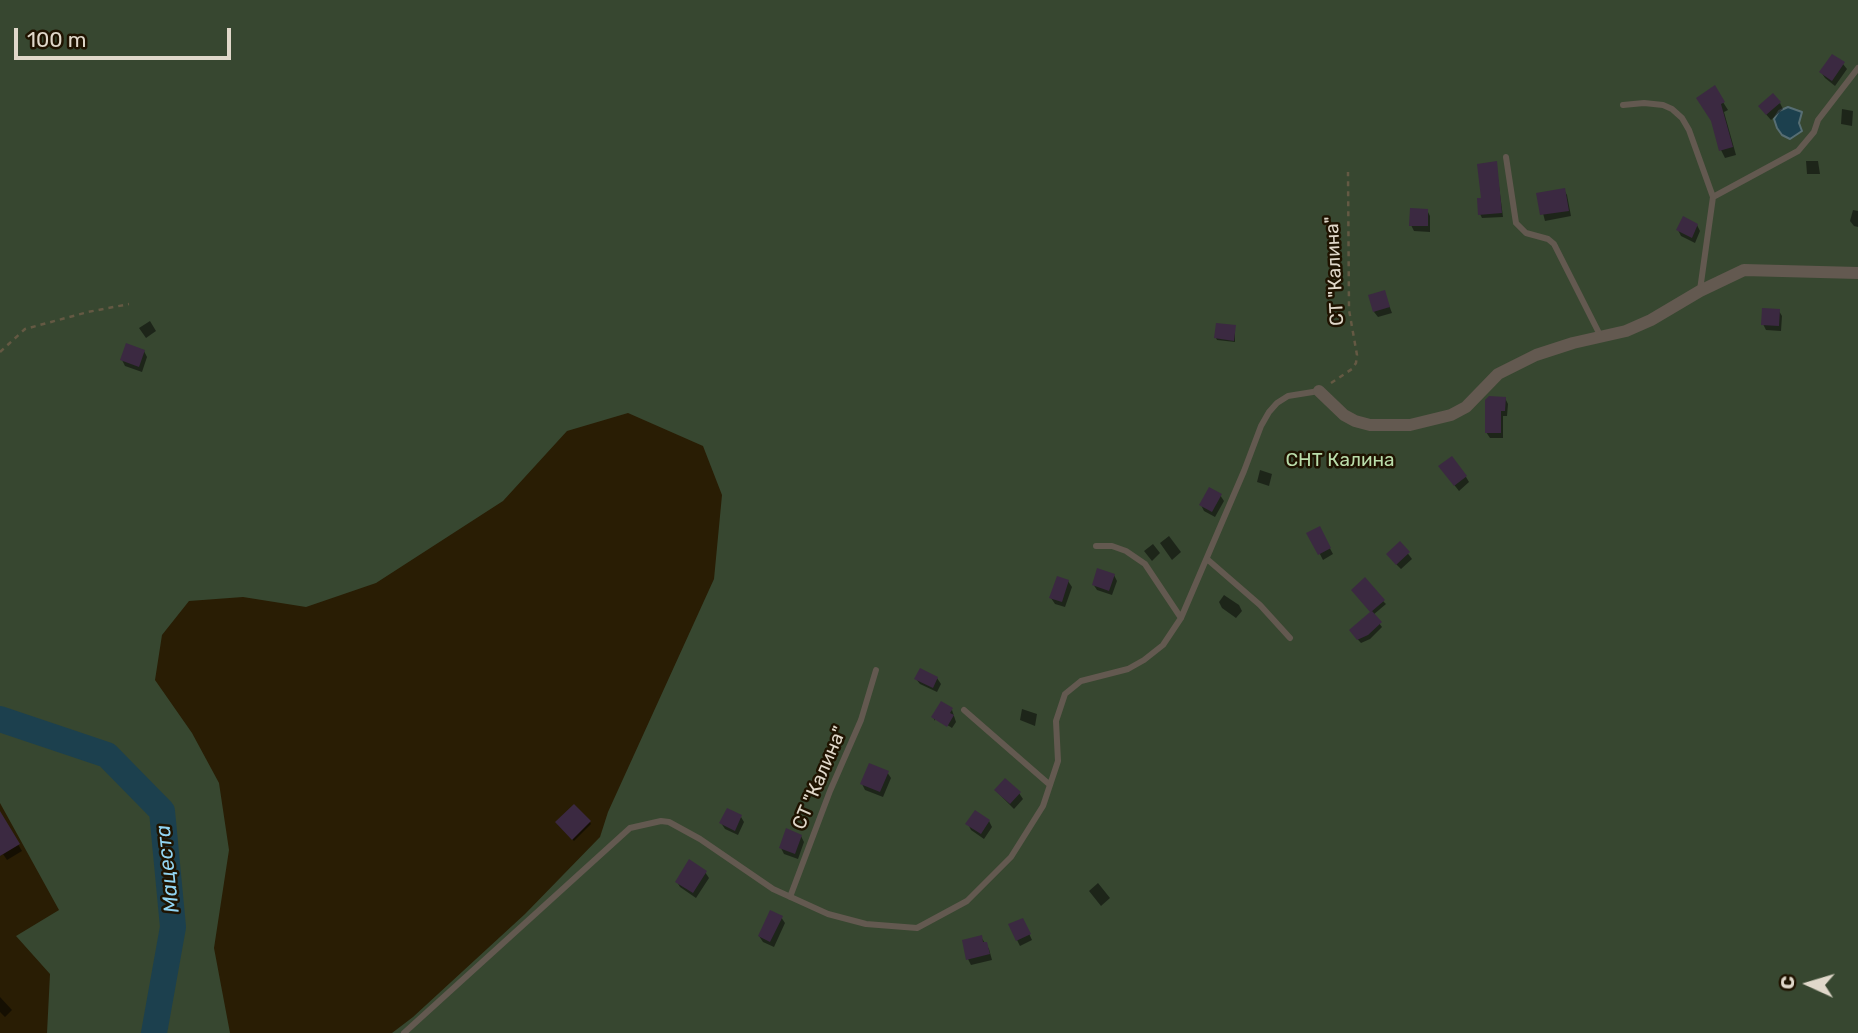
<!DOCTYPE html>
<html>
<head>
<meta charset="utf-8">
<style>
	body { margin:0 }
	#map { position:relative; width:1858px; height:1033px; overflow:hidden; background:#291d04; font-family:Rubik,sans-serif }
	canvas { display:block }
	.north { position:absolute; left:1774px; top:949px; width:70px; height:70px; -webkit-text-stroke:5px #1f1300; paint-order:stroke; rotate:274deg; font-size:19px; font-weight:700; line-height:28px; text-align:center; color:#e0d8ca }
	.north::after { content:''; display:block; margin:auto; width:24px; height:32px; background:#e0d8ca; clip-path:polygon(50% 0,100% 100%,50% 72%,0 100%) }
	.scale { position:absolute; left:14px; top:28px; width:217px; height:32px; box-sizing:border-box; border:4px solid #e0d8ca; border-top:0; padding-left:9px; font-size:21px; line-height:24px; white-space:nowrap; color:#e0d8ca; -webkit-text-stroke:5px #1f1300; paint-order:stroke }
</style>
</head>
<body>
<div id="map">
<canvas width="1858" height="1033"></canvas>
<div class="north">С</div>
<div class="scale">100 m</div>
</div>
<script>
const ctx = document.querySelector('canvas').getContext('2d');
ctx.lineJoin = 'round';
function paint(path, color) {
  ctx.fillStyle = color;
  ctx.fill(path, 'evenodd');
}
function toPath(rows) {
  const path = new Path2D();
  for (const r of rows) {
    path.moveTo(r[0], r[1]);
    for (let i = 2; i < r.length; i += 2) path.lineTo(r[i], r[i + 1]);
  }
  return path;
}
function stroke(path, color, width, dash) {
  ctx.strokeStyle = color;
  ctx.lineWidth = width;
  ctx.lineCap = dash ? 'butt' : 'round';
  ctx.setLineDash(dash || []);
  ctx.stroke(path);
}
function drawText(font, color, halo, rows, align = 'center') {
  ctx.font = font + ' Rubik,sans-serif';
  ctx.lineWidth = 5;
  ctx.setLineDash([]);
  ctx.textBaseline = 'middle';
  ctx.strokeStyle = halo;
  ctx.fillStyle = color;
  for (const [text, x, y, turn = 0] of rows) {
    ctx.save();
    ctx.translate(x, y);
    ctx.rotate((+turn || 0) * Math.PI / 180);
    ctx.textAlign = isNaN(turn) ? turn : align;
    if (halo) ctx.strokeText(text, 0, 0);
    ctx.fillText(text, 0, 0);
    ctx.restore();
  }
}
const green = toPath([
	[0,0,1858,0,1858,1033,392,1033,413,1017,525,914,600,837,608,812,714,579,722,495,703,446,628,413,567,431,503,501,376,583,306,607,243,597,189,601,162,635,155,680,192,733,219,783,229,850,214,948,230,1033,47,1033,50,974,16,936,59,910,0,803]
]);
const water = toPath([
	[1788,107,1802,112,1799,123,1802,131,1790,139,1782,135,1777,128,1774,119,1779,111,1788,107]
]);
const shadow = toPath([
	[1843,64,1847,69,1835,86,1825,78,1821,72],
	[1714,88,1728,110,1724,112,1736,155,1725,158,1721,150],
	[1780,103,1783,109,1771,120,1764,112],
	[1842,109,1853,111,1852,126,1841,124],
	[1806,161,1818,161,1820,174,1807,174],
	[1496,163,1503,217,1482,218,1480,214,1483,200],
	[1564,190,1567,195,1571,216,1545,221,1538,194],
	[1427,210,1430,216,1430,232,1414,231,1411,225],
	[1853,210,1858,211,1858,227,1854,226,1850,221],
	[1697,225,1700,231,1695,243,1681,236,1678,230],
	[1384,292,1392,313,1378,317,1374,312],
	[1779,311,1782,316,1781,331,1766,330,1763,324],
	[150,321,156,331,146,338,139,328],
	[1235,327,1235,342,1217,340,1216,338],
	[144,351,147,357,142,372,125,366,122,360],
	[1505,398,1508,404,1507,416,1503,416,1503,438,1490,438,1486,432],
	[1260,470,1272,474,1269,486,1257,482],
	[1444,472,1466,477,1469,482,1459,491],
	[1220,495,1224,501,1215,517,1204,511,1201,505],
	[1319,528,1333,554,1323,560,1309,533],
	[1169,536,1181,552,1172,560,1160,543],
	[1400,543,1412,559,1401,569,1392,560],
	[1153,544,1160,553,1152,561,1144,551],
	[1114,575,1117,581,1112,595,1097,590,1093,584],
	[1068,581,1072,587,1065,607,1055,604,1051,598],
	[1353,590,1383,601,1386,604,1373,615,1382,627,1370,639,1361,643,1353,634,1372,613],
	[1224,595,1239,605,1242,611,1236,618,1222,608,1219,602],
	[937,678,941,684,937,692,920,684,916,679],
	[1022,709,1037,714,1035,726,1020,720],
	[952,710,956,722,952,728,935,717,935,721,933,717],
	[887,772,891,778,883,797,865,790,862,784],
	[996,791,1019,793,1023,799,1014,809],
	[741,817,744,822,738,835,725,829,721,823],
	[3,819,22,851,7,860,3,854,0,856,0,820],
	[989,821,992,827,984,839,971,830,968,824],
	[590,822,591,824,574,841,558,825],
	[801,836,804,842,798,859,784,854,781,848],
	[705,872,709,878,696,898,680,887,677,882],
	[1098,883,1110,898,1101,906,1089,891],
	[781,917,785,923,774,947,763,942,759,936],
	[1025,925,1032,940,1020,946,1017,940],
	[981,937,989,949,992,960,971,965,968,959],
	[0,997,12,1010,5,1017,0,1012]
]);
const river = toPath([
	[0,719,107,755,162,811,173,927,154,1033]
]);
const building = toPath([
	[1832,54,1845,62,1832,81,1819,72],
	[1715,85,1725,102,1721,104,1733,147,1719,151,1711,121,1696,98],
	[1773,93,1781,102,1766,115,1758,106],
	[1497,161,1502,213,1478,215,1477,198,1481,198,1477,164],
	[1565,188,1569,211,1540,215,1536,193],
	[1410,208,1428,209,1428,226,1409,226],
	[1683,216,1698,224,1692,238,1676,230],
	[1385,290,1390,307,1373,312,1368,295],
	[1762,308,1780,309,1779,326,1761,325],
	[1216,323,1236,325,1234,341,1214,338],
	[126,343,145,350,139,367,120,360],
	[1489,396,1506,397,1505,411,1501,411,1501,433,1485,433,1485,400],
	[1452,456,1467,476,1454,486,1438,466],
	[1209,487,1222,494,1212,512,1199,505],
	[1320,526,1331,548,1318,555,1306,533],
	[1400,541,1410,552,1396,565,1386,554],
	[1097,568,1115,574,1109,591,1092,585],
	[1057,576,1069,580,1062,602,1049,598],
	[1365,577,1385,600,1371,612,1372,611,1382,622,1368,635,1357,640,1349,630,1370,612,1351,590],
	[920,668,938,677,933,688,914,679],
	[941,701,953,708,950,713,954,715,947,727,931,717],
	[869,763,889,771,880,792,860,784],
	[1005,778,1021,792,1010,804,994,790],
	[574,804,591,821,572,840,555,822],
	[727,808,742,815,735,831,719,823],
	[975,810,990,820,981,834,965,824],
	[0,811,20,844,0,856],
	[786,828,802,835,795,854,779,848],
	[689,859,707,871,693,893,675,882],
	[770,910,783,916,770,942,758,936],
	[1023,918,1031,934,1016,941,1008,924],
	[982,935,983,942,987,942,990,954,966,960,962,940]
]);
const path = toPath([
	[0,352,25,329,88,312,129,304],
	[1331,383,1352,369,1356,363,1357,355,1349,310,1348,172]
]);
const lane = toPath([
	[1623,105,1644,103,1663,105,1672,109,1682,118,1689,130,1713,197],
	[1506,157,1516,223,1526,233,1548,239,1554,244,1601,337],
	[1700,290,1713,197,1798,151,1814,132,1818,120,1858,68],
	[1096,546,1112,546,1126,551,1145,564,1181,618],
	[1207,559,1260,605,1290,638],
	[964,710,1050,785],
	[790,897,830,791,861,720,876,670],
	[404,1033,630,828,661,821,669,822,700,839,773,889,828,914,866,924,917,928,967,901,1011,857,1043,806,1058,761,1056,721,1065,694,1081,681,1128,669,1144,660,1163,645,1181,618,1244,471,1261,426,1269,412,1277,403,1288,396,1319,391]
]);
const street = toPath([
	[1319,391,1344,415,1355,421,1370,425,1410,425,1451,415,1466,407,1498,374,1536,355,1573,343,1626,331,1651,320,1700,291,1744,270,1858,273]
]);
const streetNames = [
	["СТ \"Калина\"",1335,271,-93],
	["СТ \"Калина\"",820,778,-67]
];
const parkNames = [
	["СНТ Калина",1340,461]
];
const waterNames = [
	["Мацеста",168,869,-96]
];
paint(green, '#374730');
paint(water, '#1c404e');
stroke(water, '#576e73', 2);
paint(shadow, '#0007');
stroke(river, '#1c404e', 26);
paint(building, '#3b2941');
stroke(path, '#645943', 2.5, [5, 5]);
stroke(lane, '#635950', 6);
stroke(street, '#635950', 12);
drawText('19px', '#e0d8ca', '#1f1300', streetNames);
drawText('19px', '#baddaa', '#1f1300', parkNames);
drawText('italic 21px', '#92d4f1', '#1f1300', waterNames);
</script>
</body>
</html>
